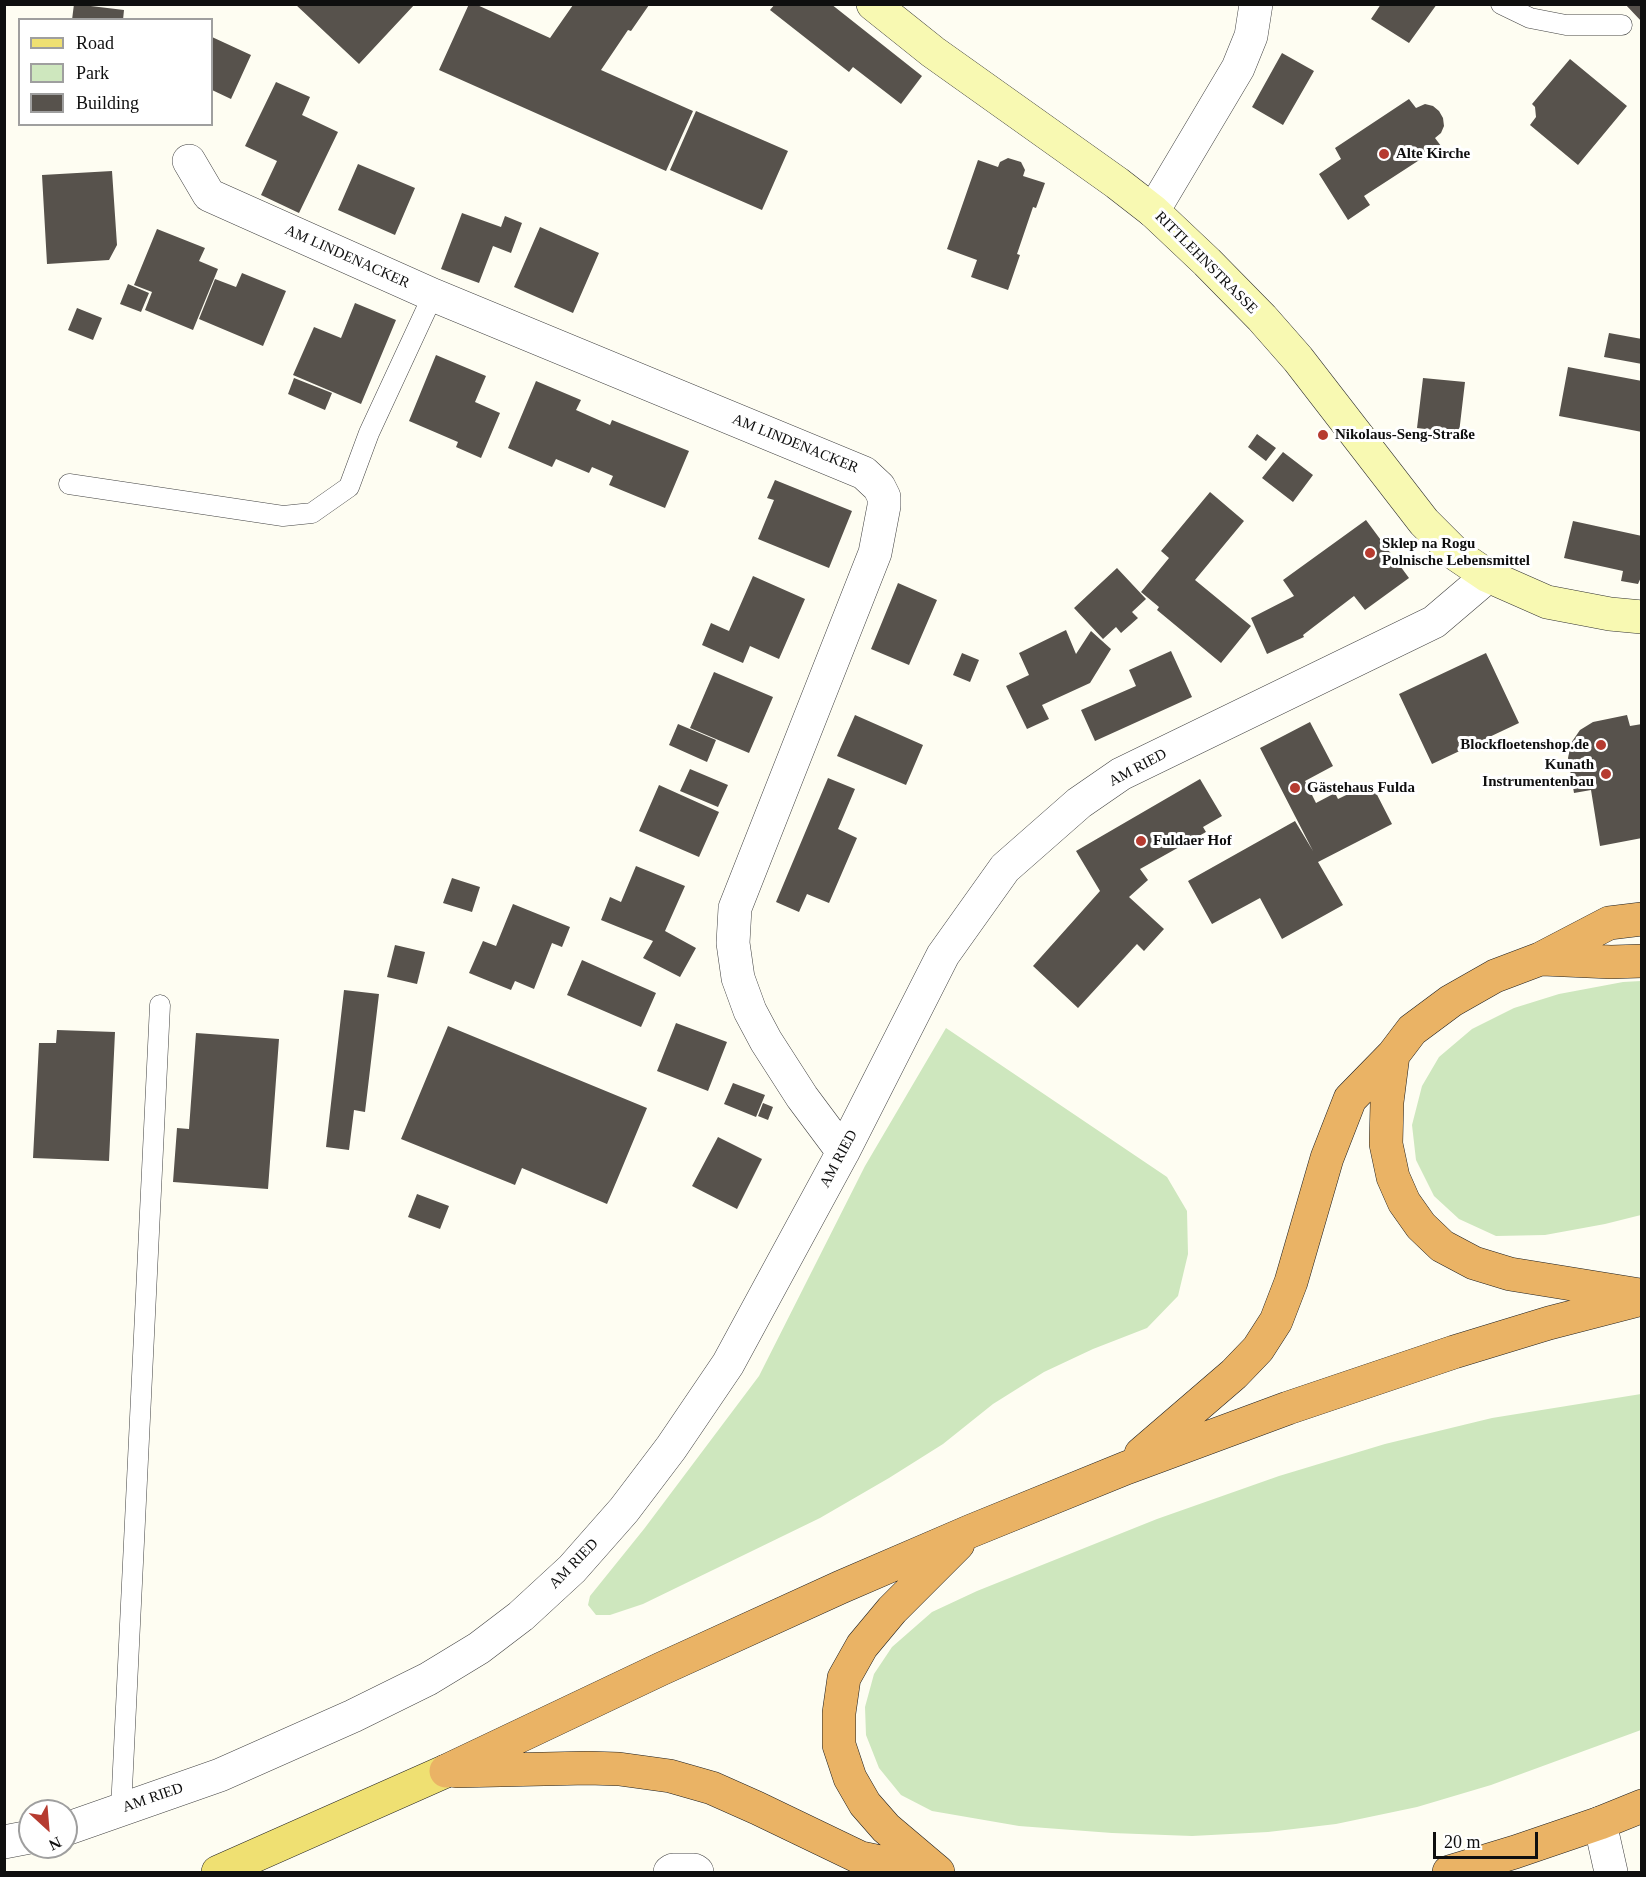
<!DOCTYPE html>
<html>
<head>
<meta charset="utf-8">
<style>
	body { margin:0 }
	#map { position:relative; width:1646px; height:1877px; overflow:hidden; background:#fefdf2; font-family:Georgia,serif }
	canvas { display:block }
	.frame { position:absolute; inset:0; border:6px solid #0f0f0f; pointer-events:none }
	.legend { position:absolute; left:18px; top:18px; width:195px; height:108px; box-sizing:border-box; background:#fff; border:2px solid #9f9f9f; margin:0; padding:8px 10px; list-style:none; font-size:18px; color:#0f0f0f }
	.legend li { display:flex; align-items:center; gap:12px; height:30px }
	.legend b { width:30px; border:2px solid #9f9f9f }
	.north { position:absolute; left:18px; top:1799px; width:60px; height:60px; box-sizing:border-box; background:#fff; border:2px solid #9f9f9f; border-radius:50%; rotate:154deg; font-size:16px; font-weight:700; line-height:24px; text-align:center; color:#0f0f0f }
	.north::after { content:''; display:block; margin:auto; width:21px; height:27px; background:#b63b30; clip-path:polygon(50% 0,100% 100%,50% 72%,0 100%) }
	.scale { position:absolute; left:1433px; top:1832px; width:105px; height:27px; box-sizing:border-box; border:3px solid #0f0f0f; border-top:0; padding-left:8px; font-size:18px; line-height:21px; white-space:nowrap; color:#0f0f0f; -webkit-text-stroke:4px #fff; paint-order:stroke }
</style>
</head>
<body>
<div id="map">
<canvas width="1646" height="1877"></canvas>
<div class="frame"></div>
<ul class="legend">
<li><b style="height:8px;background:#efe072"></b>Road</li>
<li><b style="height:16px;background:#cee7be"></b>Park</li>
<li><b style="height:16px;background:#57524c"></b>Building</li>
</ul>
<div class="north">N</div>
<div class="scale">20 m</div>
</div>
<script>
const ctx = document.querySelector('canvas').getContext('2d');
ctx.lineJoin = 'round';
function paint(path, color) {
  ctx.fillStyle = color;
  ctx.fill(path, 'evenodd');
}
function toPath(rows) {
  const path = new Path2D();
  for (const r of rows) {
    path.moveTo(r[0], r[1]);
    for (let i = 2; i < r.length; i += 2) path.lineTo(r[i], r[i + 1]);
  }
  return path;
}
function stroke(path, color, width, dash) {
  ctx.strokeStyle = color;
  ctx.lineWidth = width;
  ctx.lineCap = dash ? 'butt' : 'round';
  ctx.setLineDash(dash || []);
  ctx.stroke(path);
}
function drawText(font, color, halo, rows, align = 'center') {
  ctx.font = font + ' Georgia,serif';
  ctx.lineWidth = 6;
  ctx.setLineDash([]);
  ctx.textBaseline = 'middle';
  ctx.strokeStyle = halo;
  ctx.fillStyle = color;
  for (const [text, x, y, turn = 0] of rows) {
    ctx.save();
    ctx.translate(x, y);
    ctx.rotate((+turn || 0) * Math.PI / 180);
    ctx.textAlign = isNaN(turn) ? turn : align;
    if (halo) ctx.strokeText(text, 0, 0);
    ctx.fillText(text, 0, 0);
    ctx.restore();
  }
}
const green = toPath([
	[1641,981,1641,1215,1605,1224,1545,1235,1496,1236,1459,1219,1434,1196,1416,1160,1412,1125,1422,1086,1439,1057,1472,1029,1514,1008,1559,994,1623,982],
	[946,1028,1167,1177,1187,1211,1188,1254,1178,1296,1147,1328,1093,1349,1044,1372,993,1404,943,1444,889,1478,820,1518,643,1604,610,1615,596,1615,588,1605,590,1596,644,1529,759,1376,865,1166],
	[1641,1394,1641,1730,1491,1785,1417,1807,1336,1824,1268,1832,1192,1836,1112,1833,1019,1826,932,1811,901,1795,879,1768,866,1735,865,1707,874,1674,892,1647,932,1612,977,1591,1157,1519,1279,1476,1385,1444,1492,1418]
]);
const building = toPath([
	[74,4,124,10,123,20,72,20],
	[295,4,415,4,359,64],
	[469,4,475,4,550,38,573,5,649,5,631,31,628,30,601,70,693,111,666,171,439,70],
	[775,4,831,4,922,76,901,104,853,67,849,72,770,10],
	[1381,4,1437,4,1409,43,1371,19],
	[1625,4,1642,4,1642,22],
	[212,37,251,55,231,99,212,90],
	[1282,53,1314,71,1283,125,1252,107],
	[1570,59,1627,106,1578,165,1530,125,1536,117,1535,107,1532,104],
	[276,82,310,97,302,115,338,132,299,213,261,195,277,161,245,146],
	[1409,99,1416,108,1425,104,1433,106,1439,111,1443,118,1444,126,1441,133,1435,138,1441,146,1364,196,1370,205,1348,220,1319,174,1341,159,1335,148],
	[696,111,788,151,762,210,670,170],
	[1008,158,1021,162,1025,170,1023,176,1045,183,1036,208,1033,207,1017,254,1020,255,1008,290,971,277,977,260,947,249,978,160,998,167,1000,162],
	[358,164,415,188,395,235,338,210],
	[112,171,117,245,109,260,47,264,42,175],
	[462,213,501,227,505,216,522,223,511,253,493,246,479,283,441,269],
	[540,227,599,253,573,313,514,287],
	[157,229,205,248,199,261,218,269,193,330,145,310,152,292,134,285],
	[242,273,286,291,263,346,199,319,215,279,236,287],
	[128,284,149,293,141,312,120,304],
	[355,303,396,320,361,404,293,375,314,327,341,338],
	[77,308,102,318,93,340,68,330],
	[1609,333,1642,339,1642,364,1604,357],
	[436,355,486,376,475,402,500,413,481,458,456,447,458,442,409,421],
	[1568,367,1642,381,1642,432,1559,416],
	[294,378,332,393,325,410,288,394],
	[1423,378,1465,382,1459,433,1417,428],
	[536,381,581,400,576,410,610,425,612,420,689,451,665,508,609,485,613,476,592,467,589,473,556,459,552,467,508,448],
	[1257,434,1276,448,1266,461,1248,447],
	[1283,452,1313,475,1293,502,1262,478],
	[775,480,852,511,829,568,758,539,774,500,767,498],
	[1210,492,1244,521,1195,580,1251,626,1221,663,1157,610,1159,607,1141,592,1169,558,1161,551],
	[1366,520,1409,578,1365,610,1354,596,1303,635,1304,637,1267,654,1251,618,1294,596,1283,580],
	[1573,521,1642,536,1642,575,1638,584,1621,581,1623,571,1564,558],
	[1117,568,1146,599,1132,612,1138,618,1121,633,1116,627,1103,639,1074,608],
	[753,576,805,599,779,659,750,646,743,663,702,645,711,623,729,631],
	[898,583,937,600,909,665,871,649],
	[1066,630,1076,654,1091,631,1111,649,1090,683,1042,705,1049,719,1027,729,1006,686,1029,675,1019,653],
	[1171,651,1192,697,1095,741,1081,710,1136,686,1129,670],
	[962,653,979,660,970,682,953,675],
	[1486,653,1519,723,1432,764,1399,694],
	[714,672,773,697,749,753,690,728],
	[855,715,923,745,906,785,837,756],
	[1627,715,1630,726,1642,724,1642,838,1600,846,1591,790,1574,793,1568,758,1571,743,1580,730,1593,722],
	[1310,722,1333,766,1305,781,1316,803,1335,793,1338,799,1371,783,1392,824,1318,862,1343,905,1282,939,1260,898,1212,924,1188,881,1295,821,1313,851,1260,748],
	[678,724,716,740,707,762,669,745],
	[690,769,728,785,718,807,680,791],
	[828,778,855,789,838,829,857,838,829,903,807,894,799,912,776,902],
	[1200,779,1222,816,1203,827,1206,832,1140,869,1148,880,1129,897,1164,929,1144,951,1137,944,1078,1008,1033,966,1100,891,1076,851],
	[659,785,719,812,699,857,639,831],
	[636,866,685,886,665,931,696,948,680,977,643,958,653,941,601,920,610,897,621,902],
	[452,878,480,887,472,912,443,903],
	[513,904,570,927,562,947,552,943,534,989,515,981,511,990,469,973,483,941,496,946],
	[395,945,425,952,417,984,387,977],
	[582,960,656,993,641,1027,567,995],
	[344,990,379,994,365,1112,354,1110,349,1150,326,1147],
	[676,1023,727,1042,708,1091,657,1071],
	[448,1026,647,1108,607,1204,522,1168,515,1185,401,1139],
	[57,1030,115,1032,109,1161,33,1158,39,1043,56,1043],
	[196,1033,279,1039,268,1189,173,1182,177,1128,189,1129],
	[733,1083,765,1095,756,1117,724,1104],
	[763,1103,773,1107,768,1120,758,1116],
	[718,1137,762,1159,737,1209,692,1186],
	[417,1194,449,1206,440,1229,408,1217]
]);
const lane = toPath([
	[1501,4,1530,18,1566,25,1622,25],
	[69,484,283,516,312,513,349,487,369,433,433,295],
	[121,1810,160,1005]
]);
const street = toPath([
	[189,161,209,195,433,295,864,473,879,487,884,497,884,506,875,553,735,908,733,943,738,978,750,1011,766,1041,802,1097,843,1152],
	[1153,211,1238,68,1251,36,1256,4],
	[1600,1823,1611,1872],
	[66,1829,220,1775,353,1716,428,1679,479,1648,521,1616,572,1569,624,1510,671,1448,728,1364,843,1152,943,955,1005,868,1079,803,1121,774,1434,622,1488,576],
	[4,1842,30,1837],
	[670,1872,673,1870,694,1870,697,1872]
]);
const secondary = toPath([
	[873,4,933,52,1117,183,1153,211,1207,262,1262,318,1298,359,1424,522,1457,555,1488,576,1547,602,1610,614,1642,617]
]);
const primary = toPath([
	[218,1872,446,1771]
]);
const highway = toPath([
	[1542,959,1611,962,1642,961],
	[1393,1055,1387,1102,1386,1144,1393,1177,1404,1202,1421,1226,1442,1246,1474,1263,1510,1274,1640,1295],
	[1141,1454,1234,1374,1258,1349,1276,1321,1291,1282,1327,1158,1350,1099,1393,1055,1412,1030,1451,1001,1495,976,1540,959,1609,923,1642,919],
	[446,1771,661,1669,841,1587,971,1531,1126,1468,1288,1408,1454,1352,1549,1323,1642,1299],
	[456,1771,588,1768,619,1769,670,1776,712,1788,757,1808,861,1858,928,1872],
	[938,1872,886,1828,865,1804,850,1778,839,1745,839,1713,844,1678,862,1646,892,1610,958,1544],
	[1449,1872,1515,1852,1600,1823,1642,1806]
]);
const markers = [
	[1384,154,6,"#b63b30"],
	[1323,435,6,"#b63b30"],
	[1370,553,6,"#b63b30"],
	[1601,745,6,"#b63b30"],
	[1606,774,6,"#b63b30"],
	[1295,788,6,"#b63b30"],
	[1141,841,6,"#b63b30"]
];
const poiNames = [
	["Alte Kirche",1396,154],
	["Nikolaus-Seng-Straße",1335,435],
	["Sklep na Rogu",1382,544],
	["Polnische Lebensmittel",1382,561],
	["Blockfloetenshop.de",1589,745,"right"],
	["Kunath",1594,765,"right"],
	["Instrumentenbau",1594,782,"right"],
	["Gästehaus Fulda",1307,788],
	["Fuldaer Hof",1153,841]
];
const streetNames = [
	["AM LINDENACKER",347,257,24],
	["RITTLEHNSTRASSE",1206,263,45],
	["AM LINDENACKER",795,444,22],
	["AM RIED",1138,768,-28],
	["AM RIED",839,1159,-62],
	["AM RIED",574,1564,-46],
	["AM RIED",153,1798,-19]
];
paint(green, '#cee7be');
paint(building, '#57524c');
stroke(lane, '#424242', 21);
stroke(street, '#424242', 34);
stroke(secondary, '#313131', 34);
stroke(primary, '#202020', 34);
stroke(highway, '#202020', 34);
stroke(lane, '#fff', 20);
stroke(street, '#fff', 33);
stroke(secondary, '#f8f9b2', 33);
stroke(primary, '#efe072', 33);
stroke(highway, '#eab365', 33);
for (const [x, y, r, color] of markers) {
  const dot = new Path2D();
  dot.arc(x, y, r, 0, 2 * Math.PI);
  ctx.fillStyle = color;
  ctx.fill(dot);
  stroke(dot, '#fff', 2);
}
drawText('bold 15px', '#0f0f0f', '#fff', poiNames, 'left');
drawText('15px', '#0f0f0f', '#fff', streetNames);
</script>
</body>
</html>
